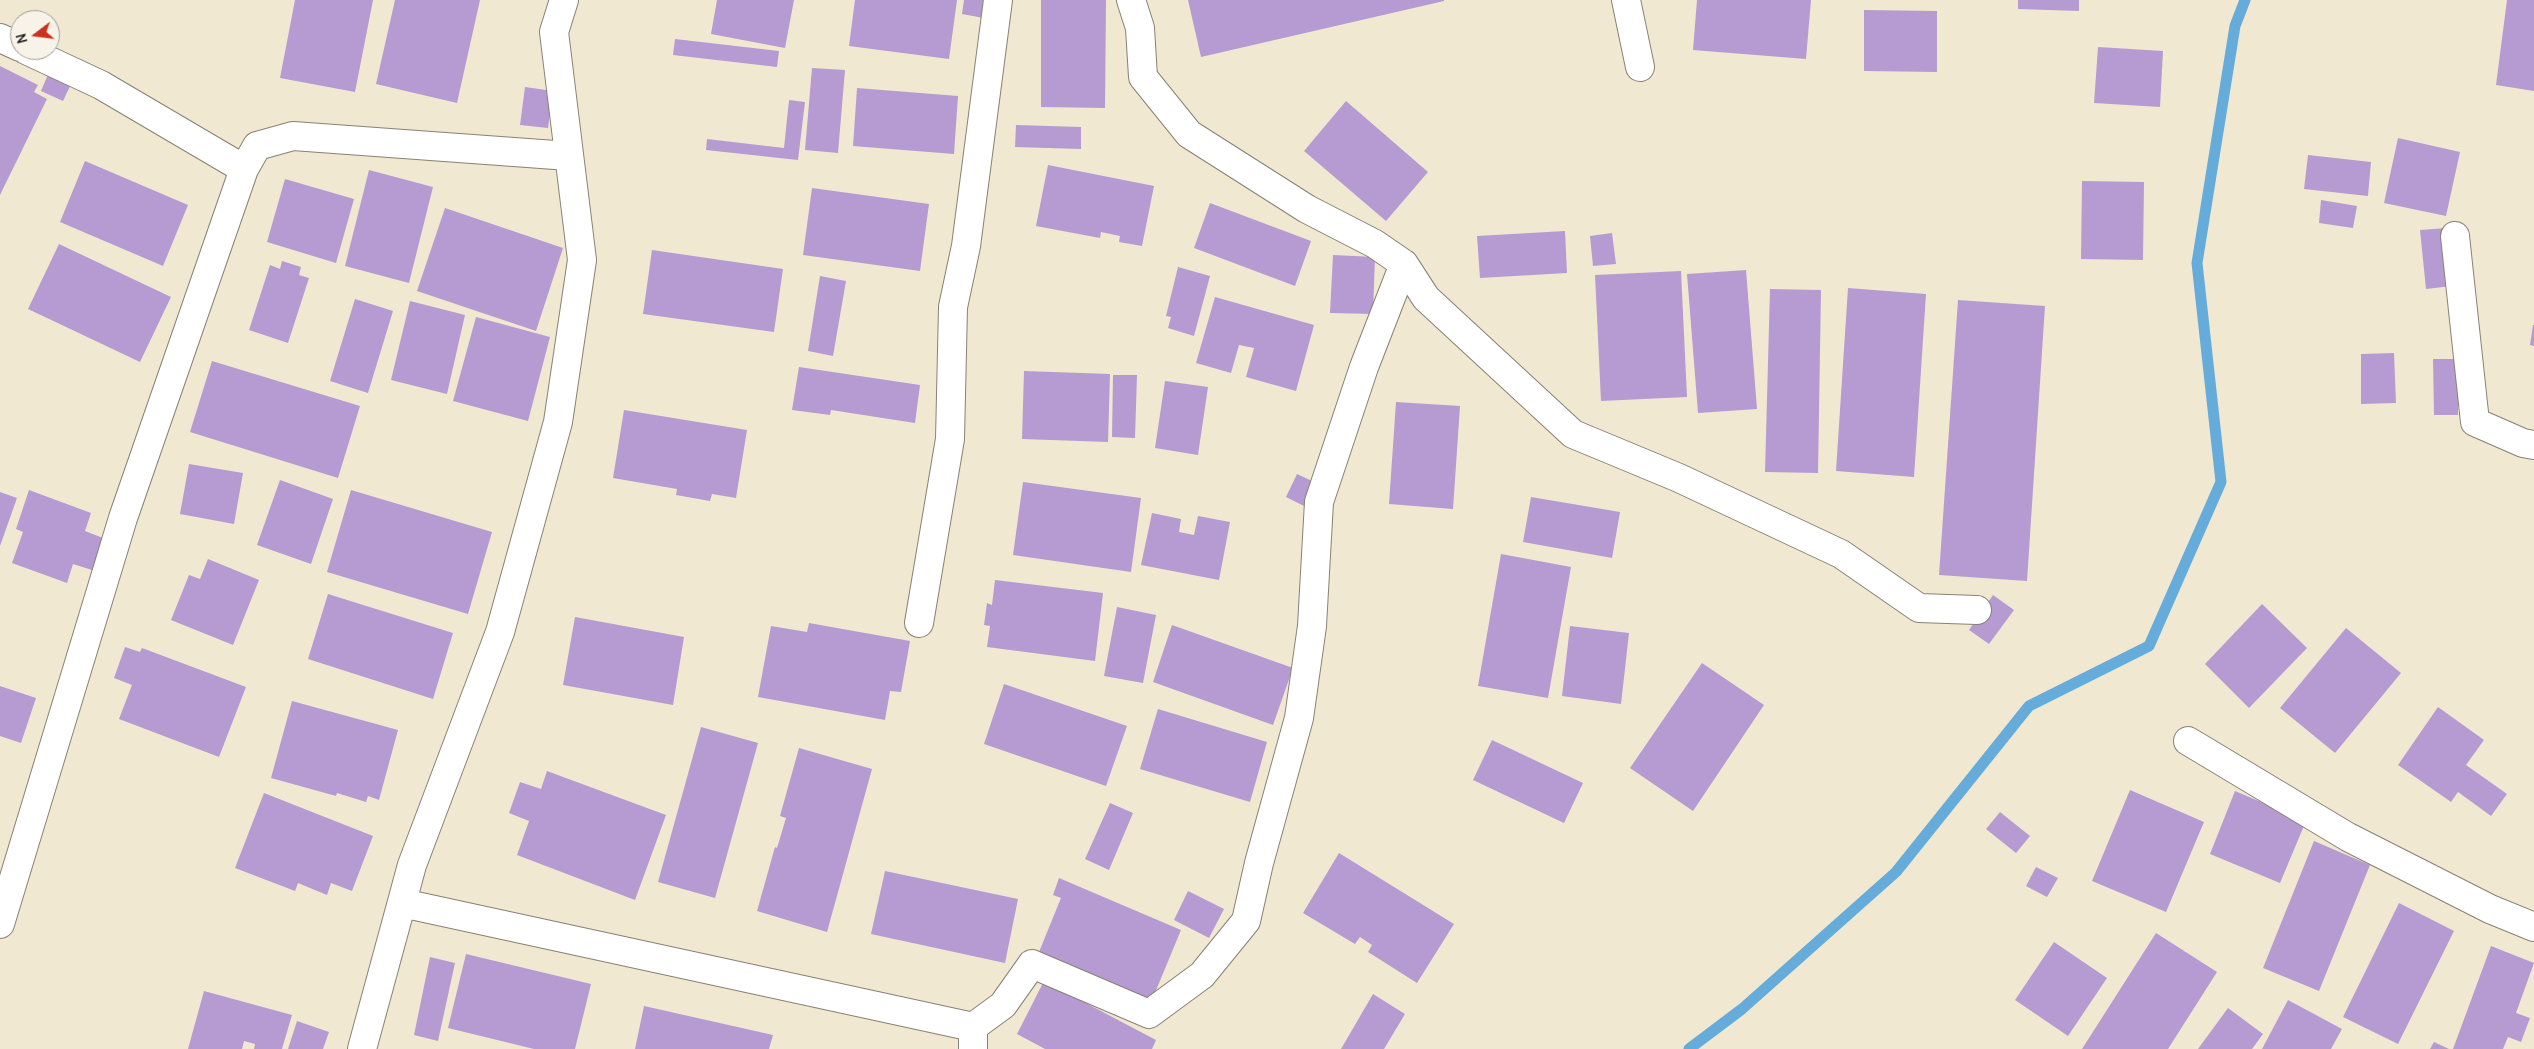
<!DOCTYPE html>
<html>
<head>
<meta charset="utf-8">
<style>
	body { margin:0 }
	#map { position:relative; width:2534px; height:1049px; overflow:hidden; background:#f1e8d1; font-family:Delius,sans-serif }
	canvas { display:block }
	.north { position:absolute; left:10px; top:10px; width:50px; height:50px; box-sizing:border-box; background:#f7f3e8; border:1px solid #9f9d96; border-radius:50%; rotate:255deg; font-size:14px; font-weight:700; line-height:20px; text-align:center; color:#1c1c1c }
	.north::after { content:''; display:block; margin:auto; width:18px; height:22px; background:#c8321e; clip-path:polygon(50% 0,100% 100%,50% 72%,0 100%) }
</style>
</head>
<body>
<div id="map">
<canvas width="2534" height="1049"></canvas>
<div class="north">N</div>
</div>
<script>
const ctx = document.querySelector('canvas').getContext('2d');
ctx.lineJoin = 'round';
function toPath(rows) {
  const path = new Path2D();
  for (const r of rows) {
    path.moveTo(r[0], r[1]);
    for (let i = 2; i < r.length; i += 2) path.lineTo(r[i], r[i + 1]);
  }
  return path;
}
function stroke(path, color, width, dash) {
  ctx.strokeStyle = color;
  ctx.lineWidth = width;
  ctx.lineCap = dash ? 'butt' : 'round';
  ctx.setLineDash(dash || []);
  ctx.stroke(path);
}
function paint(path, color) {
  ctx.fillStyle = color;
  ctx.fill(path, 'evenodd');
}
const stream = toPath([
	[1689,1049,1742,1009,1896,872,2029,706,2149,646,2221,482,2197,263,2235,26,2245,0]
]);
const building = toPath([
	[295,0,373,0,355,92,280,78],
	[395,0,480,0,457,103,376,84],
	[717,0,794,0,785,48,711,34],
	[855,0,957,0,949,59,849,46],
	[964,0,992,0,989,19,962,14],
	[1041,0,1106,0,1105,108,1041,107],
	[1188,0,1444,0,1444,1,1201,57],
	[1697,0,1811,0,1806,59,1693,50],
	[2018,0,2079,0,2079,11,2018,9],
	[2507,0,2534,0,2534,91,2496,85],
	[1864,10,1937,11,1937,72,1864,71],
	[675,39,779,51,777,67,673,55],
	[2098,47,2163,51,2160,107,2094,103],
	[0,66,38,85,34,92,47,99,0,195],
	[812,68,845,70,838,153,805,150],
	[49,72,72,82,63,101,41,91],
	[525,87,553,91,548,128,520,125],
	[857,88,958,96,954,154,853,146],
	[789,100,805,102,798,160,706,150,707,139,784,148],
	[1346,101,1428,172,1386,221,1304,151],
	[1016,125,1081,127,1081,149,1015,147],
	[2398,138,2460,152,2446,216,2384,203],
	[2308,155,2371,162,2368,196,2304,189],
	[85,161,188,205,163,266,60,222],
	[1048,165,1154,186,1142,246,1119,242,1120,236,1101,232,1100,238,1036,226],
	[369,170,433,187,409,283,345,266],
	[285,179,354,199,336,263,267,242],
	[2082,181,2144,182,2143,260,2081,259],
	[812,188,929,204,920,271,803,255],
	[2321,200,2357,206,2353,228,2319,223],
	[1210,203,1311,241,1295,286,1194,248],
	[445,208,563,248,536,331,417,291],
	[2447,228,2452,286,2426,289,2420,230],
	[1565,231,1567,273,1480,278,1477,236],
	[1612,233,1616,264,1593,266,1590,236],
	[59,244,171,297,140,362,28,309],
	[652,250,783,269,774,332,643,314],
	[1333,255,1375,257,1373,314,1330,313],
	[282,261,301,267,299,275,309,278,288,343,249,330,270,265,280,269],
	[1178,267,1210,276,1194,336,1168,328,1171,317,1166,316],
	[1746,270,1757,409,1698,413,1687,274],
	[1681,271,1687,397,1601,401,1595,275],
	[820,276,846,281,833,356,808,351],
	[1848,288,1926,294,1914,477,1836,471],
	[1770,289,1821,290,1818,473,1765,472],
	[1215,297,1314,325,1296,391,1246,377,1254,348,1239,345,1231,373,1196,363],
	[355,299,393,311,368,393,330,381],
	[1958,300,2045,306,2027,581,1939,575],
	[410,301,465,315,447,394,391,380],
	[476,317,550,337,528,421,453,401],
	[2533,325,2534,325,2534,346,2530,345],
	[2394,353,2396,403,2361,404,2361,354],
	[2433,359,2458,359,2458,415,2434,415],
	[212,361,360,406,338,478,190,432],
	[799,367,920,385,915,423,831,410,830,415,792,410],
	[1024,371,1110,374,1108,442,1022,439],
	[1113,375,1137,375,1135,438,1112,437],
	[1165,381,1208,387,1198,455,1155,448],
	[1396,402,1460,406,1453,509,1389,504],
	[624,410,747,430,736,498,712,494,710,501,676,495,677,489,613,478],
	[189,464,243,473,234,524,180,514],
	[1297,474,1321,485,1310,509,1286,497],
	[280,480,333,499,311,564,257,545],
	[1023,482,1141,498,1131,572,1013,555],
	[29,490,91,513,85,531,103,538,92,570,73,564,67,583,12,563,23,532,16,529],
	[351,490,492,532,468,614,327,572],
	[0,492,17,498,0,546],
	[1531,497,1620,512,1612,558,1523,542],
	[1152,513,1181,519,1179,532,1194,535,1198,516,1230,522,1219,580,1141,565],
	[1501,554,1571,567,1548,698,1478,686],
	[208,559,259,580,233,645,171,620,189,575,200,579],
	[995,580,1103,593,1095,661,987,647,990,626,984,625,987,603,992,605],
	[328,594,453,633,433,699,308,659],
	[1993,595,2014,610,1989,644,1969,630],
	[2262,604,2307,648,2249,708,2205,664],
	[1117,607,1156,615,1143,683,1104,676],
	[575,617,684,637,673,705,563,685],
	[809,623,910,641,901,692,890,691,885,720,758,697,771,626,807,632],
	[1172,625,1293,668,1273,725,1153,682],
	[1570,626,1629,633,1621,704,1562,696],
	[2346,628,2401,673,2335,753,2280,708],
	[125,647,140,652,142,648,246,687,219,757,119,719,132,685,114,678],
	[1702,663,1764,705,1693,811,1630,768],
	[1004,684,1127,726,1106,786,984,744],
	[0,686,36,698,21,743,0,736],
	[292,701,398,730,379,800,368,796,366,802,337,793,336,796,271,778],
	[2438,707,2484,740,2466,765,2507,794,2491,816,2458,792,2451,802,2398,765],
	[1158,709,1267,742,1250,802,1140,769],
	[701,727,758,743,715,898,658,882],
	[1492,740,1583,783,1564,823,1473,780],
	[799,748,872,769,827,932,757,911,775,847,777,848,786,818,780,816],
	[547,771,666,815,635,900,517,855,529,821,509,813,520,782,541,789],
	[2130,790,2204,822,2166,912,2092,881],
	[2235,791,2306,821,2280,883,2210,854],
	[264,793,373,836,352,891,331,883,327,895,298,883,295,891,235,868],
	[1110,803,1133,813,1109,870,1085,859],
	[2000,812,2030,836,2016,853,1986,829],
	[2314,841,2370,865,2319,991,2263,968],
	[1339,853,1454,924,1417,983,1368,952,1372,945,1360,937,1355,944,1303,913],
	[2036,867,2058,878,2047,897,2026,886],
	[885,871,1018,899,1005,963,871,934],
	[1059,878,1181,930,1152,1000,1039,952,1061,898,1053,895],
	[1188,891,1224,909,1209,938,1174,920],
	[2399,903,2454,931,2398,1044,2343,1017],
	[2156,933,2217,972,2168,1049,2082,1049],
	[2054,942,2107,978,2068,1036,2015,1000],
	[2491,946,2534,963,2516,1013,2530,1018,2521,1042,2508,1037,2503,1049,2453,1049],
	[466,954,591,984,575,1049,534,1049,448,1028],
	[430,957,455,963,438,1041,414,1035],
	[1044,981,1156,1040,1152,1049,1045,1049,1017,1034],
	[204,991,292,1015,282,1049,254,1049,255,1044,244,1041,242,1049,188,1049],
	[1373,994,1405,1014,1384,1049,1341,1049],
	[2288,1000,2342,1029,2331,1049,2262,1049],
	[644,1006,773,1035,769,1049,635,1049],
	[2228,1008,2263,1034,2252,1049,2198,1049],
	[297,1021,329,1032,323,1049,288,1049],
	[2434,1042,2449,1049,2430,1049]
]);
const minor = toPath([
	[1131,0,1140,28,1143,77,1189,134,1307,209,1375,244,1404,264,1426,298,1573,434,1679,478,1841,554,1919,608,1977,610],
	[1626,0,1640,67],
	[0,38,20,47],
	[26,50,101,85,244,169],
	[2455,236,2475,422,2523,443,2534,445],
	[919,623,950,439,953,307,966,246,998,0],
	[2188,741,2348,837,2490,909,2534,927],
	[402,903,973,1027],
	[0,924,123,518,244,169,257,146,293,136,569,156],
	[362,1049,412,865,500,632,558,422,582,260,554,32,564,0],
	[973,1049,973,1027,1003,1005,1032,964,1149,1014,1202,975,1246,921,1259,863,1299,718,1312,626,1319,502,1364,367,1404,264]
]);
stroke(stream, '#65acdb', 11);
paint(building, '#b59bd2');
stroke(minor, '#868276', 30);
stroke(minor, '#fff', 28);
</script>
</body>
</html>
